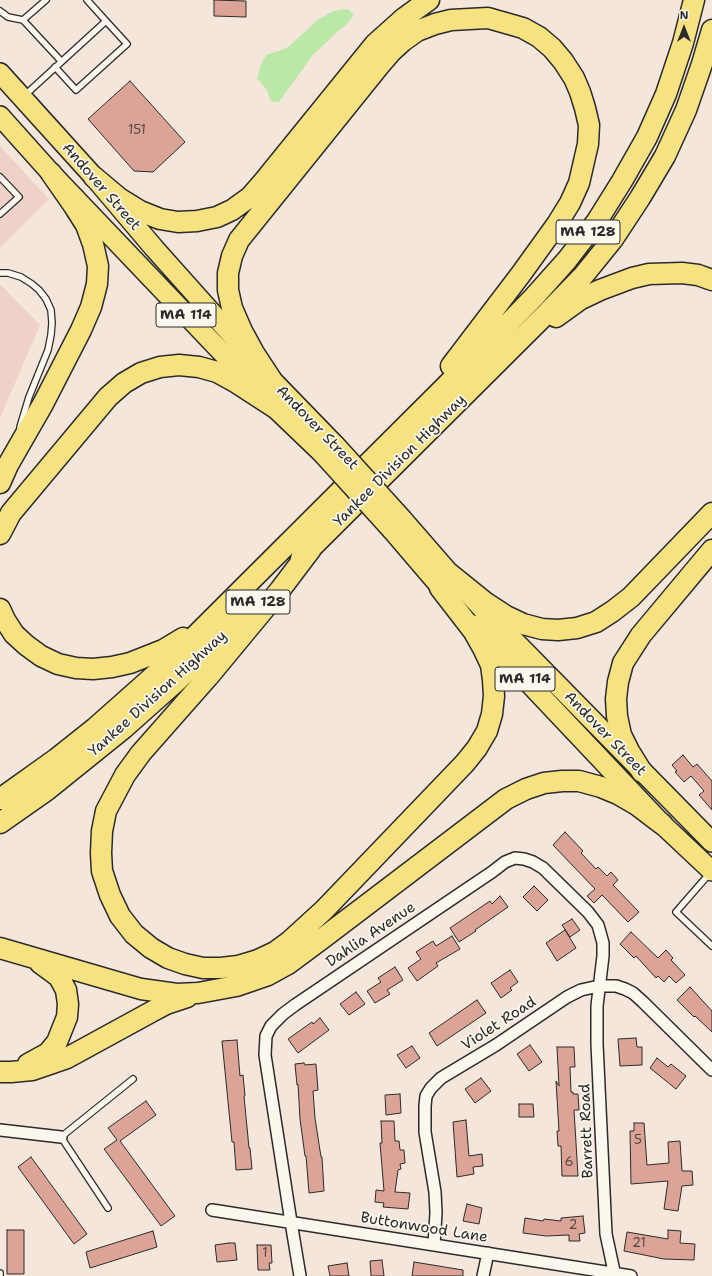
<!DOCTYPE html>
<html>
<head>
<meta charset="utf-8">
<style>
	body { margin:0 }
	#map { position:relative; width:712px; height:1276px; overflow:hidden; background:#f5e6db; font-family:"Shantell Sans",sans-serif }
	canvas { display:block }
	.north { position:absolute; left:664px; top:8px; width:40px; height:40px; -webkit-text-stroke:3px #fbf7ec; paint-order:stroke; rotate:0deg; font-size:11px; font-weight:700; line-height:16px; text-align:center; color:#2b2b2b }
	.north::after { content:''; display:block; margin:auto; width:14px; height:18px; background:#2b2b2b; clip-path:polygon(50% 0,100% 100%,50% 72%,0 100%) }
</style>
</head>
<body>
<div id="map">
<canvas width="712" height="1276"></canvas>
<div class="north">N</div>
</div>
<script>
const ctx = document.querySelector('canvas').getContext('2d');
ctx.lineJoin = 'round';
function paint(path, color) {
  ctx.fillStyle = color;
  ctx.fill(path, 'evenodd');
}
function toPath(rows) {
  const path = new Path2D();
  for (const r of rows) {
    path.moveTo(r[0], r[1]);
    for (let i = 2; i < r.length; i += 2) path.lineTo(r[i], r[i + 1]);
  }
  return path;
}
function stroke(path, color, width, dash) {
  ctx.strokeStyle = color;
  ctx.lineWidth = width;
  ctx.lineCap = dash ? 'butt' : 'round';
  ctx.setLineDash(dash || []);
  ctx.stroke(path);
}
function drawText(font, color, halo, rows, align = 'center') {
  ctx.font = font + ' "Shantell Sans",sans-serif';
  ctx.lineWidth = 3.5;
  ctx.setLineDash([]);
  ctx.textBaseline = 'middle';
  ctx.strokeStyle = halo;
  ctx.fillStyle = color;
  for (const [text, x, y, turn = 0] of rows) {
    ctx.save();
    ctx.translate(x, y);
    ctx.rotate((+turn || 0) * Math.PI / 180);
    ctx.textAlign = isNaN(turn) ? turn : align;
    if (halo) ctx.strokeText(text, 0, 0);
    ctx.fillText(text, 0, 0);
    ctx.restore();
  }
}
const built = toPath([
	[0,146,49,199,0,248],
	[0,284,40,325,0,418]
]);
const green = toPath([
	[348,9,353,14,353,16,348,23,337,32,312,56,279,102,273,102,270,99,267,90,257,78,261,65,266,55,287,48,319,19,334,11]
]);
const building = toPath([
	[214,0,246,1,246,17,214,16,214,0],
	[130,81,185,142,153,172,134,171,88,119,130,81],
	[683,755,693,767,697,764,712,781,712,810,699,795,704,791,691,776,684,782,675,772,677,771,672,765,683,755],
	[565,832,583,851,581,853,596,869,598,867,607,876,611,872,618,880,613,885,639,912,628,922,602,895,594,903,587,896,595,889,553,845,565,832],
	[534,886,548,900,537,911,523,897,534,886],
	[500,896,508,907,475,930,476,931,459,942,450,928,490,901,492,904,500,896],
	[572,919,580,930,570,937,562,925,572,919],
	[565,930,576,948,557,961,546,943,565,930],
	[631,932,658,958,666,950,673,958,671,960,685,975,676,983,669,976,664,982,658,976,656,978,636,956,634,958,620,944,631,932],
	[452,936,460,949,436,963,438,966,417,981,408,968,421,959,416,952,433,941,436,946,452,936],
	[395,967,403,980,387,990,390,994,375,1003,367,991,381,982,378,978,395,967],
	[510,970,518,982,510,988,512,990,501,998,491,983,510,970],
	[690,987,712,1011,712,1032,695,1016,694,1017,677,1000,690,987],
	[356,992,365,1004,349,1015,340,1004,356,992],
	[477,1000,486,1013,437,1046,429,1033,477,1000],
	[320,1018,329,1030,298,1053,288,1039,312,1022,313,1024,320,1018],
	[636,1038,637,1047,642,1047,642,1065,620,1066,618,1039,636,1038],
	[237,1040,240,1076,243,1075,245,1096,244,1096,249,1148,250,1148,252,1169,236,1170,234,1142,232,1142,222,1041,237,1040],
	[530,1045,542,1062,529,1071,517,1054,530,1045],
	[412,1046,420,1058,406,1068,397,1055,412,1046],
	[557,1047,574,1047,575,1067,570,1067,571,1092,573,1092,573,1094,578,1094,579,1110,574,1110,578,1176,562,1176,561,1146,558,1146,557,1131,559,1131,556,1081,559,1086,557,1047],
	[657,1058,668,1067,671,1064,686,1076,676,1089,650,1068,657,1058],
	[304,1063,305,1065,316,1064,318,1090,313,1091,315,1118,321,1157,322,1157,324,1191,309,1193,306,1156,305,1156,300,1119,298,1084,297,1085,295,1064,304,1063],
	[481,1078,491,1091,475,1103,465,1089,481,1078],
	[400,1094,401,1113,386,1115,385,1095,400,1094],
	[146,1101,156,1115,120,1141,175,1216,161,1226,104,1149,117,1140,108,1128,146,1101],
	[519,1104,533,1104,534,1117,519,1117,519,1104],
	[466,1120,469,1156,482,1154,483,1166,473,1167,474,1174,457,1177,453,1122,466,1120],
	[381,1121,394,1121,395,1141,399,1141,400,1150,404,1150,405,1163,400,1164,401,1169,398,1170,395,1192,410,1193,408,1209,383,1207,384,1203,375,1202,376,1190,384,1191,380,1143,382,1143,381,1121],
	[634,1123,644,1123,647,1165,669,1163,668,1142,680,1141,682,1171,692,1171,693,1185,682,1186,678,1211,664,1209,668,1181,631,1184,630,1131,634,1131,634,1123],
	[31,1157,87,1234,74,1244,18,1167,31,1157],
	[467,1204,482,1208,479,1224,463,1221,467,1204],
	[583,1216,585,1233,579,1234,580,1241,569,1241,569,1235,546,1236,523,1233,525,1218,543,1221,544,1219,561,1221,561,1218,583,1216],
	[7,1230,24,1230,24,1274,7,1274,7,1230],
	[668,1230,681,1231,680,1243,695,1244,694,1260,664,1259,624,1251,627,1232,668,1239,668,1230],
	[153,1231,157,1247,90,1268,86,1252,153,1231],
	[229,1243,235,1243,237,1260,217,1262,215,1245,229,1243],
	[257,1245,271,1245,272,1263,269,1263,270,1270,258,1270,257,1245],
	[382,1260,384,1276,371,1276,370,1261,382,1260],
	[414,1262,463,1270,463,1276,412,1276,414,1262],
	[347,1263,349,1276,330,1276,328,1266,347,1263]
]);
const service = toPath([
	[46,0,23,20,61,61],
	[0,11,8,17,23,20],
	[55,67,76,90,127,44,106,21],
	[24,96,106,21,87,0],
	[0,177,19,197,0,214],
	[0,273,8,273,21,277,32,284,39,290,46,299,51,310,52,323,51,335,48,350,29,397,20,427],
	[710,873,676,912,712,946],
	[108,1208,61,1137,133,1079],
	[0,1273,0,1276]
]);
const minor = toPath([
	[0,1130,61,1137],
	[212,1210,631,1276],
	[434,1245,436,1213,435,1192,425,1132,425,1106,426,1096,431,1088,441,1078,496,1045,567,997,581,990,599,986,616,986,625,989,633,993,643,1002,712,1070],
	[300,1276,291,1222,265,1055,266,1036,271,1026,283,1014,295,1005,492,872,505,862,515,858,524,859,533,862,543,868,588,912,598,925,603,943,603,956,597,1006,597,1044,606,1234,615,1276],
	[483,1276,488,1253]
]);
const trunk = toPath([
	[0,73,94,177,154,248,271,379,335,445],
	[0,116,51,173,274,407,323,454],
	[403,520,450,574,480,606,712,842],
	[392,530,451,599],
	[474,625,662,824,712,871]
]);
const motorway = toPath([
	[94,177,119,198,140,211,160,219,178,222,197,221,217,217,232,210,250,197,264,181,375,44,404,18,429,0],
	[556,317,581,299,600,290,632,278,649,274,682,273,698,275,712,280],
	[271,379,254,353,242,331,232,308,228,290,228,273,232,256,239,240,379,66,391,52,403,41,417,31,435,24,451,20,488,18,523,28,539,37,552,48,563,61,574,78,580,92,585,108,589,125,588,144,579,183,570,203,557,224,521,274,451,366],
	[0,483,8,465,43,404,81,330,91,307,97,284,98,266,93,244,86,225,74,206,51,173],
	[0,534,11,513,108,397,124,383,141,373,160,367,179,365,199,367,217,372,237,383,274,407],
	[311,549,280,590,208,677,141,753,125,775,106,811,102,831,101,853,102,871,110,895,120,916,134,934,151,948,168,958,185,964,203,968,221,968,238,966,258,960,275,952,290,941,324,910,465,763,477,748,487,731,492,714,494,696,493,680,491,665,483,648,474,632,440,588],
	[301,558,547,313,583,276,613,239,640,198,665,156,686,110,702,64,712,30],
	[450,574,486,603,506,616,523,624,542,629,558,630,577,628,596,622,613,611,631,597,712,513],
	[0,609,5,620,14,634,26,645,41,656,58,664,76,668,93,669,112,667,130,663,163,650,183,638],
	[642,772,629,751,621,735,617,716,616,699,618,682,623,663,641,635,712,550],
	[0,799,56,759,95,728,166,665,497,335,534,297,567,260,597,221,622,181,647,137,666,94,683,43,694,0],
	[0,823,47,790,124,728,179,679,247,612],
	[0,948,141,989,177,994,198,993,236,986,268,975,288,964,323,938,506,799,526,789,544,783,562,781,579,781,601,787,618,794,637,805,662,824],
	[28,1064,48,1053,57,1042,67,1017,68,1004,66,990,59,977,40,963],
	[0,1072,11,1072,32,1070,67,1058,153,1011,166,1004,187,997]
]);
const trunkBridge = toPath([
	[335,445,403,520],
	[323,454,392,530]
]);
const numberNames = [
	["151",137,131],
	["5",638,1141],
	["6",569,1163],
	["2",573,1226],
	["21",639,1244],
	["1",265,1254]
];
const shields = [
	[588,232,64],
	[186,315,60],
	[258,602,64],
	[525,679,60]
];
const shieldNames = [
	["MA 128",588,232],
	["MA 114",186,315],
	["MA 128",258,602],
	["MA 114",525,679]
];
const streetNames = [
	["Andover Street",101,187,49],
	["Andover Street",317,428,46],
	["Yankee Division Highway",400,461,-45],
	["Yankee Division Highway",158,694,-42],
	["Andover Street",605,734,46],
	["Dahlia Avenue",371,935,-34],
	["Violet Road",499,1024,-33],
	["Barrett Road",587,1131,-92],
	["Buttonwood Lane",424,1228,9]
];
paint(built, '#eed2c7');
paint(green, '#bbe8a6');
paint(building, '#dca397');
stroke(building, '#2b2b2b', 1);
stroke(service, '#2b2b2b', 8);
stroke(minor, '#2b2b2b', 14);
stroke(trunk, '#2b2b2b', 22);
stroke(motorway, '#2b2b2b', 23);
stroke(service, '#fbf7ec', 5.5);
stroke(minor, '#fbf7ec', 11);
stroke(trunk, '#f6e281', 19);
stroke(motorway, '#f6e281', 20);
stroke(trunkBridge, '#2b2b2b', 22, []);
stroke(trunkBridge, '#f6e281', 19);
drawText('13px', '#574946', null, numberNames);
for (const [x, y, w] of shields) {
  const box = new Path2D();
  box.roundRect(x - w / 2, y - 12, w, 24, 3);
  ctx.fillStyle = '#fbf7ec';
  ctx.fill(box);
  stroke(box, '#2b2b2b', 1);
}
drawText('bold 14px', '#2b2b2b', null, shieldNames);
drawText('15px', '#2b2b2b', '#fbf7ec', streetNames);
</script>
</body>
</html>
